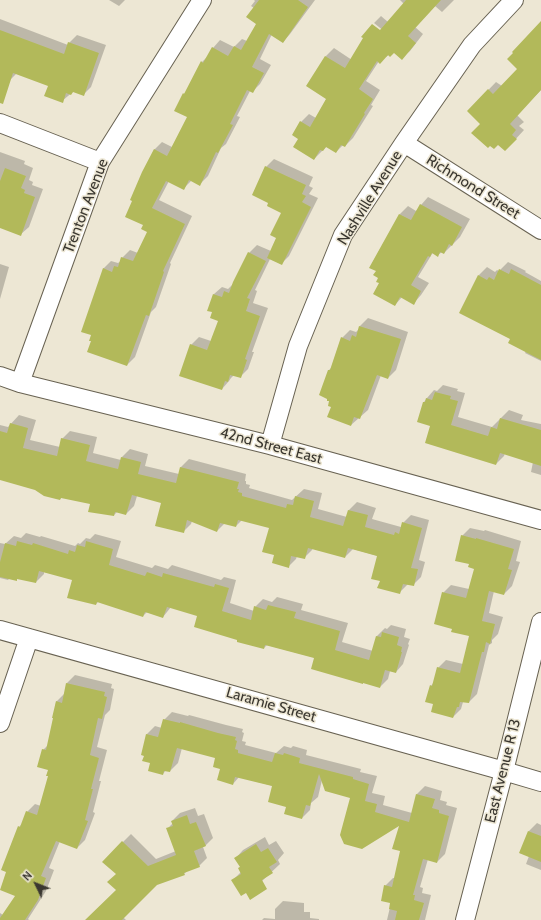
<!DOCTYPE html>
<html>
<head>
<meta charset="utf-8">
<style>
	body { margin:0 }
	#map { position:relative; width:541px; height:920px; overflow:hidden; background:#ede7d4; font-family:Cabin,sans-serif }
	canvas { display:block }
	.north { position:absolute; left:16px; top:864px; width:40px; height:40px; -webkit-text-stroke:3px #ede7d4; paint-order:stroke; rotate:313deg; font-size:11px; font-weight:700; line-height:16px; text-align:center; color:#3a3730 }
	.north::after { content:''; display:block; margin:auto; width:14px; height:18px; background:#3a3730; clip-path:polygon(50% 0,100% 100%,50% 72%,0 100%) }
</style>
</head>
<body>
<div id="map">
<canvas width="541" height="920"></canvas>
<div class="north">N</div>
</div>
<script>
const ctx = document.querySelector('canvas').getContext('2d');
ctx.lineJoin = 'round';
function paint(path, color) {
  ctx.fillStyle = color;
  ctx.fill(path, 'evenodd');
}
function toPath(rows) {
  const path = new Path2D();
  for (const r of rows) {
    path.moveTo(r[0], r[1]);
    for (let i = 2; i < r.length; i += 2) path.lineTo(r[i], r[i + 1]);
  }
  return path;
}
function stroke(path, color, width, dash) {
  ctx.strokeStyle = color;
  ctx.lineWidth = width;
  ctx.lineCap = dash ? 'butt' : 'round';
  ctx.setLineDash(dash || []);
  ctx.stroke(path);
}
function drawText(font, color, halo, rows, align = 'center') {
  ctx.font = font + ' Cabin,sans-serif';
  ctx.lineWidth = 3;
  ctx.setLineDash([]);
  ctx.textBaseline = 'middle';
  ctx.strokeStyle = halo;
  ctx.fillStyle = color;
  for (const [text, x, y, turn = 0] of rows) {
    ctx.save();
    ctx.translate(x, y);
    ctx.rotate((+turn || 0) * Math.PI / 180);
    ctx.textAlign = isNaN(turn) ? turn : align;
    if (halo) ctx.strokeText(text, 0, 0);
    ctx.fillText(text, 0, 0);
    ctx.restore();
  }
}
const shadow = toPath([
	[109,0,125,0,119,6],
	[254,0,315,0,290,34,283,42,272,34,260,59,271,65,260,84,252,92,250,91,237,116,240,117,226,144,221,148,208,176,200,184,192,180,183,189,169,181,159,200,192,216,170,263,171,264,156,307,151,312,135,357,127,365,92,341,103,269,111,261,118,263,121,261,122,258,130,250,138,253,148,231,154,150,162,142,172,147,188,117,175,110,184,94,187,91,202,62,208,56,213,48,220,40,234,47,242,39,247,41,257,24,254,8,251,6,255,1],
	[400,0,454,0,442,12,435,6,415,27,423,34,410,51,402,58,394,52,379,61,366,81,380,90,371,105,373,106,353,138,345,146,343,145,336,152,327,146,314,159,299,139,293,135,301,122,309,114,316,118,327,98,307,86,326,56,334,48,352,60,384,34,385,32,374,23,381,16,388,22,404,4],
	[0,19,68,45,69,43,77,35,106,45,91,87,83,95,74,91,62,101,49,85,17,73,10,80,0,77],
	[541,22,541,90,517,115,524,122,519,126,524,130,513,142,498,144,481,124,468,111,496,82,502,86,518,69],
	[0,152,25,161,24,164,33,168,29,180,33,182,32,185,43,189,29,227,21,234,0,227],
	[274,159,313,177,309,186,313,188,309,194,318,198,289,256,281,264,270,259,255,290,257,291,253,303,268,308,252,352,254,352,248,369,240,377,234,375,231,378,229,381,222,389,191,345,199,337,211,341,219,321,213,311,214,294,222,287,228,289,233,284,249,253,257,245,271,251,278,238,283,212,266,167],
	[428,197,470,219,460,237,444,253,442,252,438,255,433,253,432,254,418,277,429,283,421,295,414,303,402,297,395,305,380,283,380,277,377,271,370,267,400,214,408,206,416,211,421,205],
	[508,262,526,271,525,272,541,281,541,361,525,353,526,351,511,339,460,312,479,275,487,267,495,272,497,270,499,271],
	[0,264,9,267,0,299],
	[368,318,408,332,396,370,388,378,381,375,368,410,351,425,332,406,331,401,329,370,332,367,342,338,350,330,356,332,359,329,360,326],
	[443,385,458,389,457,391,465,393,458,417,492,427,509,410,523,415,521,420,541,424,541,475,531,472,533,462,505,453,504,456,496,464,431,425,424,402,427,398,434,390,437,391],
	[19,415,36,420,30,440,60,447,62,439,70,431,97,437,93,453,121,460,122,457,130,449,148,454,145,466,179,474,181,467,189,459,246,474,245,481,246,481,246,484,250,485,249,488,292,500,304,489,322,493,318,509,347,517,349,510,357,502,376,508,372,519,401,527,403,523,411,515,429,520,419,560,425,562,421,577,413,585,408,584,399,593,381,580,378,556,353,549,345,557,313,548,312,550,304,558,297,556,296,559,288,567,275,554,270,527,242,520,236,526,225,523,217,531,192,521,191,524,183,532,162,502,137,496,134,506,126,514,117,512,114,515,91,503,62,497,60,499,35,489,0,479,0,425,8,427],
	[470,528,484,531,485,530,521,541,516,561,520,562,512,586,504,594,494,591,489,613,503,617,498,634,492,640,492,643,489,645,477,694,469,702,463,702,461,709,453,717,431,686,434,682,438,668,446,660,463,664,470,635,443,593,451,585,469,589,475,568,470,563,462,536],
	[26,533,40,537,41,536,75,546,78,543,80,544,86,538,90,539,95,534,121,541,116,557,152,568,155,565,168,569,172,565,221,580,224,577,236,580,230,603,254,611,255,607,263,599,272,602,277,597,303,604,301,610,348,623,342,642,373,651,377,636,385,628,387,629,391,625,406,629,404,637,410,639,408,644,409,645,403,664,396,672,390,671,388,679,380,687,316,658,267,645,264,648,239,639,199,616,171,607,163,617,147,612,143,616,99,601,96,604,73,579,44,572,44,574,36,582,18,578,16,580,10,578,8,580,0,578,0,543,5,544,14,536,21,538],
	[75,675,112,684,111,688,114,689,110,710,105,715,97,747,107,750,99,781,101,781,93,812,95,813,85,840,77,848,60,841,49,868,54,870,46,891,28,919,29,920,0,920,0,913,3,915,17,895,8,871,19,827,23,823,27,812,35,804,41,806,49,776,49,769,43,750,49,744,56,702,65,693,67,683],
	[172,712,188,716,189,715,226,725,243,729,242,732,244,733,242,741,246,742,245,745,276,753,284,746,291,748,293,746,307,750,306,755,361,769,360,772,377,776,372,793,385,796,383,805,412,813,417,794,425,786,442,791,440,800,447,802,446,805,457,808,445,854,437,862,428,859,420,887,423,888,422,893,431,895,425,920,387,920,391,903,385,886,393,878,395,878,401,851,400,824,362,848,351,797,322,780,318,797,311,803,310,810,302,818,287,806,273,786,239,777,233,784,221,768,216,757,182,748,178,763,170,771,166,770,163,774,145,755,142,755,147,734,155,726,162,728,164,720],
	[195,808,198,816,204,814,213,838,205,846,203,847,207,858,199,866,188,870,184,874,157,884,123,917,126,920,90,920,117,890,117,874,104,861,131,834,156,859,176,851,167,829,173,823,172,821,180,813],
	[537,823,541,825,541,870,526,864,529,856,520,853,529,831],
	[265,837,269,845,276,841,284,853,278,860,280,864,262,881,233,880,241,872,239,868,241,866,236,858,243,850],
	[283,901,304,903,304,912,310,912,310,918,319,919,319,920,262,920,264,918,275,919,275,909]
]);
const building = toPath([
	[259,0,298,0,308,7,283,43,269,34,252,67,264,73,253,93,247,90,230,124,233,125,218,153,216,152,200,186,189,180,184,190,166,181,152,208,185,224,163,271,164,272,149,316,146,315,127,366,87,352,91,341,89,341,91,335,81,332,103,268,112,272,114,266,118,267,121,257,133,261,147,232,141,229,143,225,125,217,132,201,130,200,142,172,154,149,167,156,187,117,174,111,183,93,184,94,201,61,203,63,212,47,228,56,234,46,241,50,256,24,246,17],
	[406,0,441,0,408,36,416,43,402,60,394,53,390,57,388,55,380,64,377,61,359,89,373,99,364,113,365,114,345,147,341,145,336,153,326,147,323,151,320,150,314,160,293,147,298,139,292,135,300,121,310,127,326,99,306,86,325,56,345,68,363,38,361,37,372,24,380,30],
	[541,21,541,90,510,124,516,130,512,135,517,139,505,151,498,145,494,149,490,146,488,148,471,133,480,124,467,111,488,89,493,94,517,69,507,59,513,53,512,52],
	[0,30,64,54,68,42,99,53,84,96,73,92,71,95,66,93,63,103,44,96,48,86,13,73,3,104,0,103],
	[265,166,306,185,302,194,306,196,302,202,311,207,282,265,267,258,276,238,270,235,281,213,267,206,268,203,252,195],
	[5,168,26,176,21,188,25,190,24,193,35,197,21,236,0,228,0,181],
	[420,204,462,227,452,246,449,244,444,254,440,252,438,257,432,253,430,257,428,256,411,285,421,291,414,305,400,297,395,306,373,294,379,283,376,282,378,278,373,275,376,271,369,268,399,214,411,220],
	[248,252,266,261,247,298,250,299,246,311,260,316,245,359,247,360,241,378,230,375,228,382,225,381,222,390,179,376,190,344,207,350,218,321,210,318,212,312,207,311,213,294,222,297,224,291,229,293,233,282],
	[499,269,509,274,511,269,541,285,541,360,508,343,510,339,459,313,478,275,487,280,489,277,494,280],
	[359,326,401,339,388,379,377,375,360,419,354,417,351,426,327,417,331,407,328,406,329,401,327,401,327,399,319,395,328,370,330,370,341,337,350,341,352,335,356,337],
	[435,392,451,396,450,399,458,401,451,425,488,436,491,427,497,429,500,418,541,430,541,466,500,453,496,465,425,443,430,426,417,422,423,402,425,402,426,398,432,400],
	[10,423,28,428,23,448,57,456,61,438,90,445,86,461,118,469,121,457,141,462,138,474,176,483,180,467,239,482,237,489,239,489,238,492,242,493,242,496,286,508,287,504,293,505,295,496,314,501,310,517,343,526,348,510,368,515,365,527,394,535,395,532,399,534,402,522,422,528,411,568,418,569,414,586,403,584,400,594,377,588,380,581,371,579,377,556,348,548,345,558,308,548,305,559,291,556,289,568,272,563,274,555,262,552,269,528,238,520,236,527,220,523,217,532,187,520,184,533,155,526,161,503,132,495,126,515,115,512,114,516,88,512,90,504,61,498,60,500,44,496,35,490,0,480,0,431,7,433],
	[461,535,476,539,476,538,514,549,508,569,512,570,504,595,489,591,482,621,495,624,490,644,486,642,484,652,482,652,469,703,460,702,459,707,457,707,453,718,431,712,433,704,425,702,430,685,432,686,437,667,460,673,469,636,451,632,452,629,434,624,442,592,466,598,474,569,468,567,469,564,455,561],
	[17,541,32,545,33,543,68,554,69,550,75,552,77,545,85,547,86,541,113,549,109,565,145,576,147,572,162,577,163,573,214,587,215,584,229,588,222,611,251,620,254,606,266,610,268,605,296,612,294,618,340,631,335,650,369,660,376,636,381,637,382,632,399,637,397,645,402,647,401,652,402,652,396,673,385,670,380,688,363,683,363,684,311,669,314,658,265,645,264,649,237,642,237,640,194,627,197,616,167,607,163,618,145,612,143,617,97,602,96,605,67,598,72,580,39,571,36,583,17,579,17,581,0,577,0,562,5,543,16,546],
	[66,683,105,692,104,696,107,697,102,719,98,718,90,755,99,758,91,789,93,789,85,820,88,821,77,849,56,841,41,876,46,878,38,900,25,920,0,920,0,918,15,896,0,890,6,872,1,870,18,826,20,827,26,811,37,815,48,776,46,776,48,770,37,767,42,749,46,750,53,718,52,718,56,701,62,703],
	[163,719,180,723,180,722,218,733,236,737,235,740,237,741,235,749,238,750,238,753,272,762,275,753,283,755,284,753,300,758,299,763,353,777,353,779,369,784,365,801,377,804,375,812,409,822,416,794,435,799,432,808,439,810,439,813,449,816,437,863,423,859,413,895,415,895,414,900,424,903,419,920,395,920,397,911,389,909,390,903,381,901,384,885,392,887,400,851,392,849,399,826,362,849,344,844,340,835,350,798,325,791,319,774,310,806,306,805,302,819,284,814,286,807,268,802,272,786,235,777,233,785,217,780,220,769,213,767,215,758,177,748,170,772,164,771,163,775,148,771,150,763,142,761,144,756,141,755,146,734,158,737],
	[187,815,190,824,196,822,206,846,194,851,200,867,184,873,185,875,157,885,122,920,85,920,116,890,107,882,116,874,102,862,122,841,148,866,176,855,166,828,173,826,171,821],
	[528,831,541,836,541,862,519,853],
	[256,844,261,852,268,848,277,862,269,867,273,873,262,880,267,889,250,900,246,893,241,896,231,880,241,874,238,868,240,867,234,858]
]);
const minor = toPath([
	[0,123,100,162],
	[404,143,541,230],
	[0,376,20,383,270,445,541,520],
	[20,383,100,162,202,0],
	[270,445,298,346,343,235,404,143,472,45,514,0],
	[0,630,504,771,541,782],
	[0,723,29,638],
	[465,920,504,771,541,622]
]);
const streetNames = [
	["Richmond Street",473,187,32],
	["Nashville Avenue",370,198,-58],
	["Trenton Avenue",86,206,-69],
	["42nd Street East",271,446,15],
	["Laramie Street",271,705,16],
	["East Avenue R 13",503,771,-76]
];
paint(shadow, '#0003');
paint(building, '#b2b95a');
stroke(minor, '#686252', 20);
stroke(minor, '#fff', 18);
drawText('15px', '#3a3730', '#ede7d4', streetNames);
</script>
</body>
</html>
